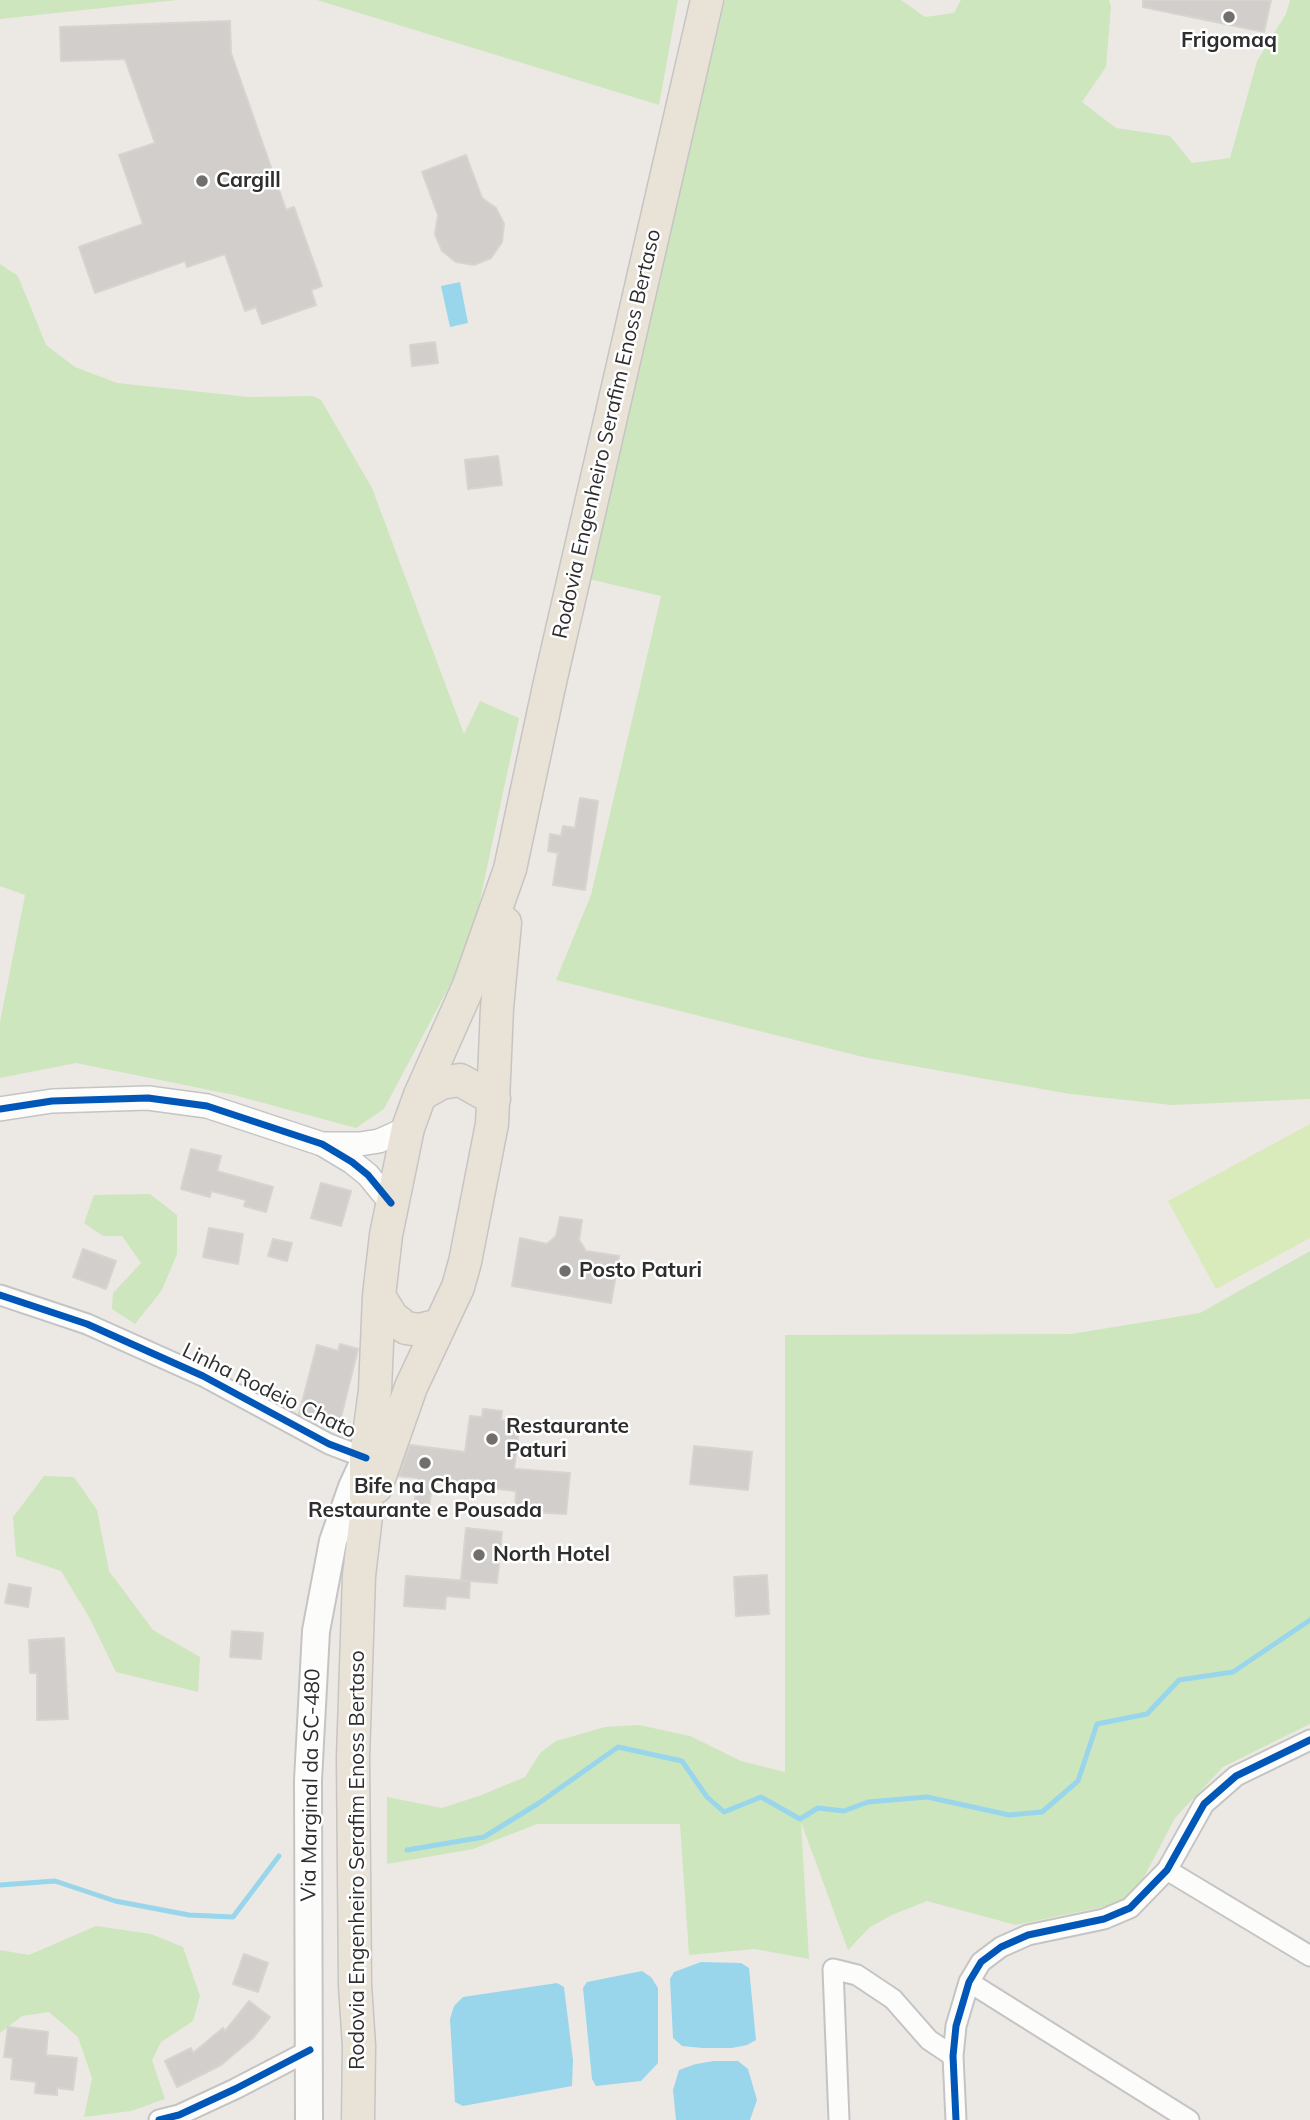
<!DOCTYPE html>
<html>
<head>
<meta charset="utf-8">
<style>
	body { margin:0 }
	canvas { display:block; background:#ece8e4 }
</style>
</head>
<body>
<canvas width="1310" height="2120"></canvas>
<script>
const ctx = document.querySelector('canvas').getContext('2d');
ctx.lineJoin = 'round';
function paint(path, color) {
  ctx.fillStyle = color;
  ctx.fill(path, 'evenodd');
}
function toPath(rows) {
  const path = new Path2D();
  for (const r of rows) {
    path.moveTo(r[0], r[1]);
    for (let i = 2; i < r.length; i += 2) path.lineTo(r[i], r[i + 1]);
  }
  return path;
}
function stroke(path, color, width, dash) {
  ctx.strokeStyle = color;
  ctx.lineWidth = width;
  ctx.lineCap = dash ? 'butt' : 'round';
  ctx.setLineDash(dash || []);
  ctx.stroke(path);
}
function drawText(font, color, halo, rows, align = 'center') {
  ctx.font = font + ' Mulish,sans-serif';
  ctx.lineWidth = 5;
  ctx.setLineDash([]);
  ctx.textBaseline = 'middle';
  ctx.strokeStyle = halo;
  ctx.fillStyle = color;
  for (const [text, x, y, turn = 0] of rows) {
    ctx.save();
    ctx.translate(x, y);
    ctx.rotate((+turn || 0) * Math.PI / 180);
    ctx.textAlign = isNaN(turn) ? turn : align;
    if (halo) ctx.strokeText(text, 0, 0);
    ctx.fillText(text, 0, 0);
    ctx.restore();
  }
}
const green = toPath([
	[0,0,177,0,0,19],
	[317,0,678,0,659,105],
	[725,0,901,0,925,17,954,13,961,0,1109,0,1111,7,1106,67,1082,102,1116,128,1170,136,1192,163,1230,158,1257,61,1286,14,1290,0,1310,0,1310,1099,1172,1105,1070,1094,863,1057,556,980,591,895,661,596,589,579],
	[0,264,18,276,46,345,75,367,117,383,249,397,313,396,321,400,372,488,464,734,480,701,519,718,470,947,384,1109,356,1128,234,1095,76,1063,0,1078,0,1022,25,895,0,886],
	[150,1194,177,1215,177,1254,162,1290,135,1324,112,1309,113,1293,141,1263,122,1236,103,1236,84,1223,94,1195],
	[1310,1251,1310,1724,1223,1767,1175,1818,1144,1877,1121,1903,1016,1925,927,1901,892,1915,870,1927,848,1950,801,1822,809,1959,755,1949,689,1955,680,1824,537,1824,473,1849,387,1864,387,1797,442,1808,479,1796,525,1777,540,1753,556,1741,605,1727,639,1725,690,1736,741,1761,785,1772,785,1335,1071,1334,1200,1313],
	[44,1476,74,1477,97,1510,109,1571,153,1630,200,1657,198,1692,116,1672,89,1617,61,1571,16,1556,13,1517],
	[96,1926,151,1934,183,1947,200,1996,193,2021,161,2042,152,2060,165,2099,131,2111,84,2117,92,2078,78,2037,49,2012,22,2016,0,2033,0,1950,29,1955]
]);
const pitch = toPath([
	[1310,1124,1310,1238,1216,1289,1168,1201]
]);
const water = toPath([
	[460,282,468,323,450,327,441,286],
	[701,1962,741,1963,749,1968,756,2040,747,2045,732,2048,702,2048,682,2046,673,2038,670,1979,674,1972],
	[642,1971,651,1977,658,1988,658,2063,641,2081,596,2086,592,2079,583,1988,587,1982],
	[557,1983,564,1987,573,2060,572,2086,463,2106,455,2102,450,2019,454,2006,463,1997],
	[714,2061,738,2061,748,2069,757,2100,750,2120,676,2120,673,2090,679,2070,696,2064]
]);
const stream = toPath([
	[407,1850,484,1837,539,1803,618,1747,682,1761,707,1797,724,1812,761,1797,800,1819,818,1808,844,1811,868,1802,927,1797,1009,1815,1042,1812,1078,1781,1097,1724,1147,1714,1179,1680,1233,1672,1310,1620],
	[0,1885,55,1881,115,1901,189,1915,233,1917,279,1856]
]);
const building = toPath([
	[1143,0,1271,0,1264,32,1143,7,1143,0],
	[230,21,231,53,286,210,294,207,322,286,311,290,316,305,262,324,256,307,245,311,225,254,187,267,185,261,95,293,79,247,143,224,119,155,155,143,125,59,61,61,60,27,230,21],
	[466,155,482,198,496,208,504,224,502,242,491,258,474,265,456,262,442,251,435,234,438,215,422,172,466,155],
	[435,342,438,363,412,366,410,345,435,342],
	[498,456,502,485,468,489,465,460,498,456],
	[580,798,598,801,585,890,553,885,558,853,548,851,550,834,561,836,563,826,575,828,580,798],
	[191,1149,221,1156,217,1171,273,1187,266,1212,244,1206,246,1200,211,1191,210,1197,181,1189,191,1149],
	[321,1183,351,1191,341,1226,311,1218,321,1183],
	[560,1217,582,1220,579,1240,586,1251,619,1256,611,1303,512,1286,520,1238,547,1244,556,1236,560,1217],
	[209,1228,243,1234,238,1264,203,1257,209,1228],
	[273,1239,292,1243,287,1261,268,1256,273,1239],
	[83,1249,116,1261,106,1289,73,1277,83,1249],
	[340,1344,358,1349,339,1425,299,1414,317,1345,338,1351,340,1344],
	[483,1409,502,1411,501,1420,520,1422,514,1469,570,1473,566,1514,515,1511,516,1491,472,1486,473,1483,433,1478,429,1507,414,1505,418,1478,399,1476,410,1445,465,1452,470,1416,482,1417,483,1409],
	[694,1446,752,1452,748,1490,690,1484,694,1446],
	[466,1528,502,1532,497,1583,470,1581,469,1598,446,1596,445,1609,404,1606,406,1576,468,1581,461,1580,466,1528],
	[767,1575,769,1614,736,1616,734,1577,767,1575],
	[9,1584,31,1588,28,1607,5,1603,9,1584],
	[232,1631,263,1633,261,1659,230,1657,232,1631],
	[64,1638,68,1719,37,1720,37,1673,30,1673,29,1640,64,1638],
	[244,1954,268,1963,258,1992,233,1984,244,1954],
	[249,2001,270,2017,253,2038,221,2065,177,2087,165,2061,191,2048,193,2053,223,2028,225,2031,249,2001],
	[8,2027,48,2032,46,2055,77,2058,73,2090,57,2088,57,2095,35,2093,36,2082,11,2079,13,2058,4,2057,8,2027]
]);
const minor = toPath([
	[0,1295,87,1324,203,1376,329,1444,366,1458],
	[1167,1870,1310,1956],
	[969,1982,1189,2120],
	[159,2120,179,2115,235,2089,310,2050],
	[839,2120,833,1969,857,1975,893,1999,929,2040,953,2056],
	[956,2120,953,2056,956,2026,969,1982,981,1962,1001,1947,1028,1935,1104,1919,1130,1908,1167,1870,1204,1804,1236,1776,1310,1740]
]);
const tertiary = toPath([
	[0,1109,52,1101,148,1098,207,1106,322,1144,352,1162,368,1175,391,1203],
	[322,1144,360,1144,379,1141,408,1128]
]);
const secondary = toPath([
	[309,2120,308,1780,316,1631,333,1541,352,1487,364,1461]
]);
const trunk = toPath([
	[420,1095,441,1083,460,1080,494,1099],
	[379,1296,392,1317,406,1328,420,1330,439,1325],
	[376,1487,411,1387,458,1287,465,1262,492,1124,497,1008,505,923],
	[358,2120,359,2046,355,1985,353,1758,359,1576,366,1516,366,1458,375,1390,379,1296,386,1235,408,1128,420,1095,469,985,510,869,550,682,707,0]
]);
const cycleway = toPath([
	[0,1109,52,1101,148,1098,207,1106,322,1144,352,1162,368,1175,391,1203],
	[0,1295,87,1324,203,1376,329,1444,366,1458],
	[159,2120,179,2115,235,2089,310,2050],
	[956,2120,953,2056,956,2026,969,1982,981,1962,1001,1947,1028,1935,1104,1919,1130,1908,1167,1870,1204,1804,1236,1776,1310,1740]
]);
const markers = [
	[1229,17,7,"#706f6e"],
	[202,181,7,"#706f6e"],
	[565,1271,7,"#706f6e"],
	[492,1439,7,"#706f6e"],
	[425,1463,7,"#706f6e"],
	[479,1555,7,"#706f6e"]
];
const poiNames = [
	["Frigomaq",1229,41,"center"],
	["Cargill",216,181],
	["Posto Paturi",579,1271],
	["Restaurante",506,1427],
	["Paturi",506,1451],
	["Bife na Chapa",425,1487,"center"],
	["Restaurante e Pousada",425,1511,"center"],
	["North Hotel",493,1555]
];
const streetNames = [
	["Rodovia Engenheiro Serafim Enoss Bertaso",607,434,-77],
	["Linha Rodeio Chato",269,1391,26],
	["Via Marginal da SC-480",311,1785,-89],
	["Rodovia Engenheiro Serafim Enoss Bertaso",358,1860,-90]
];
paint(green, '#cee6be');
paint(pitch, '#d9eabb');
paint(water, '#99d6ec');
stroke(stream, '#99d6ec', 5);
paint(building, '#d1cecb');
stroke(building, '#d7d4d0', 2);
stroke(minor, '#c5c4c5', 23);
stroke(tertiary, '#c5c4c5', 26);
stroke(secondary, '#c5c4c5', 30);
stroke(trunk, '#c6c5c4', 35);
stroke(minor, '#fcfcfb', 19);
stroke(tertiary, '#fcfcfb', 23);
stroke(secondary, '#fcfcfb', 26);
stroke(trunk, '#e9e2d6', 32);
stroke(cycleway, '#0057b8', 7);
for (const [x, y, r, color] of markers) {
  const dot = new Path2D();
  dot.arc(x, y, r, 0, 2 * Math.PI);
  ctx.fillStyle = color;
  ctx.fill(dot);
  stroke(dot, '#fff', 2.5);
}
drawText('bold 21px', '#2e2e2e', '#fff', poiNames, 'left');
drawText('21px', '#2e2e2e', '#fff', streetNames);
</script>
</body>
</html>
